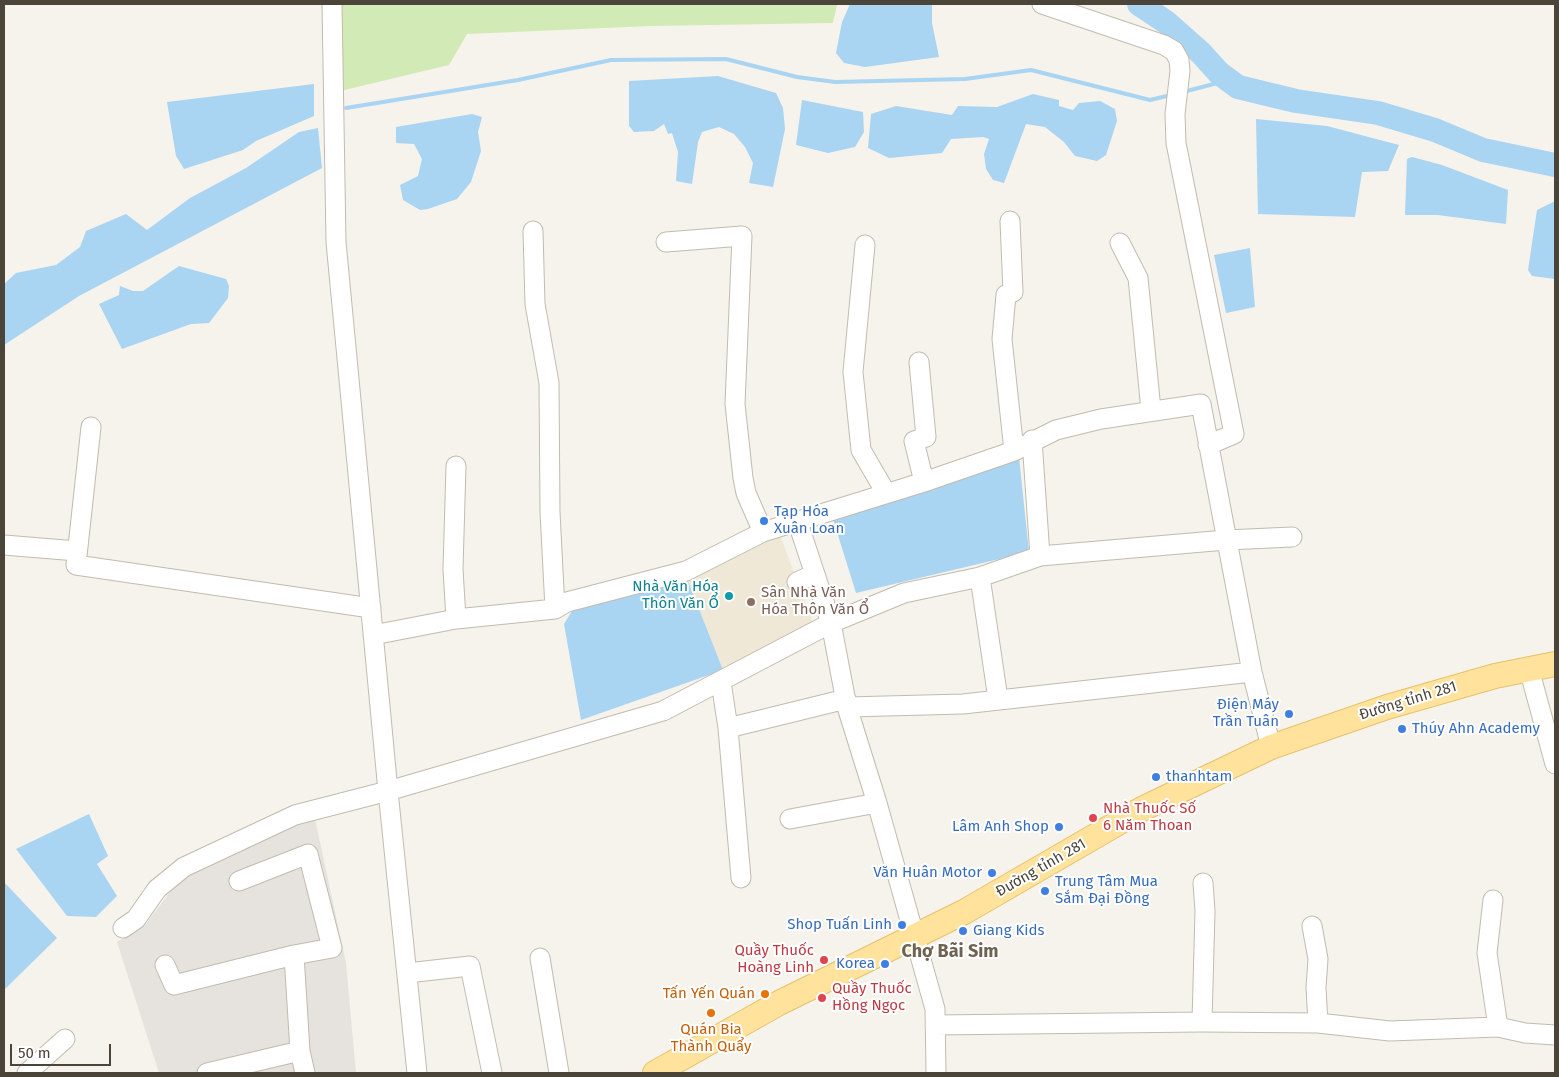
<!DOCTYPE html>
<html>
<head>
<meta charset="utf-8">
<style>
	body { margin:0 }
	#map { position:relative; width:1559px; height:1077px; overflow:hidden; background:#f6f3ec; font-family:"Fira Sans",sans-serif }
	canvas { display:block }
	.frame { position:absolute; inset:0; border:5px solid #4b4439; pointer-events:none }
	.scale { position:absolute; left:10px; top:1044px; width:101px; height:22px; box-sizing:border-box; border:2px solid #4b4439; border-top:0; padding-left:6px; font-size:15px; line-height:18px; white-space:nowrap; color:#4b4439; -webkit-text-stroke:4px #fff; paint-order:stroke }
</style>
</head>
<body>
<div id="map">
<canvas width="1559" height="1077"></canvas>
<div class="frame"></div>
<div class="scale">50 m</div>
</div>
<script>
const ctx = document.querySelector('canvas').getContext('2d');
ctx.lineJoin = 'round';
function paint(path, color) {
  ctx.fillStyle = color;
  ctx.fill(path, 'evenodd');
}
function toPath(rows) {
  const path = new Path2D();
  for (const r of rows) {
    path.moveTo(r[0], r[1]);
    for (let i = 2; i < r.length; i += 2) path.lineTo(r[i], r[i + 1]);
  }
  return path;
}
function stroke(path, color, width, dash) {
  ctx.strokeStyle = color;
  ctx.lineWidth = width;
  ctx.lineCap = dash ? 'butt' : 'round';
  ctx.setLineDash(dash || []);
  ctx.stroke(path);
}
function drawText(font, color, halo, rows, align = 'center') {
  ctx.font = font + ' "Fira Sans",sans-serif';
  ctx.lineWidth = 4;
  ctx.setLineDash([]);
  ctx.textBaseline = 'middle';
  ctx.strokeStyle = halo;
  ctx.fillStyle = color;
  for (const [text, x, y, turn = 0] of rows) {
    ctx.save();
    ctx.translate(x, y);
    ctx.rotate((+turn || 0) * Math.PI / 180);
    ctx.textAlign = isNaN(turn) ? turn : align;
    if (halo) ctx.strokeText(text, 0, 0);
    ctx.fillText(text, 0, 0);
    ctx.restore();
  }
}
const industrial = toPath([
	[314,814,346,963,356,1073,159,1073,117,942,146,924,176,884,214,861]
]);
const education = toPath([
	[780,535,813,623,723,670,688,581]
]);
const green = toPath([
	[331,4,837,4,833,23,651,26,467,34,449,65,332,93]
]);
const water = toPath([
	[850,4,932,4,932,23,939,57,865,67,844,63,836,53,842,22],
	[718,76,776,93,783,108,785,129,773,187,749,183,753,163,745,147,734,134,719,127,702,132,698,142,692,184,676,181,678,152,672,133,668,134,664,124,654,131,634,132,629,126,629,81],
	[314,84,314,116,256,141,243,150,184,169,176,156,167,102],
	[1033,94,1059,100,1059,106,1073,110,1079,103,1100,101,1115,109,1117,121,1106,155,1097,161,1075,156,1064,142,1045,127,1026,124,1004,183,993,180,986,169,984,154,989,139,983,137,951,139,942,153,889,158,868,148,871,114,896,106,952,115,958,106,997,107],
	[802,100,863,112,864,132,855,147,828,153,796,145],
	[472,114,482,117,478,132,481,151,471,182,457,199,428,209,420,210,403,200,400,185,418,176,422,159,414,144,396,143,396,127],
	[1256,119,1327,126,1399,145,1388,171,1362,172,1355,217,1258,214],
	[318,128,322,168,79,296,4,345,4,284,16,273,56,265,80,247,86,231,126,214,147,230,190,198,246,168,299,132],
	[1412,157,1442,165,1508,190,1506,224,1438,215,1405,215,1407,159],
	[1555,201,1555,279,1532,276,1528,270,1537,210],
	[1250,248,1255,307,1226,313,1214,255],
	[179,266,226,279,229,286,228,298,209,323,191,324,122,349,99,304,119,295,120,286,133,291,143,291],
	[1019,457,1029,552,856,593,832,516],
	[688,581,723,670,581,720,564,624,572,611],
	[89,814,108,856,97,864,117,896,96,917,67,916,16,849],
	[4,882,57,938,4,990]
]);
const stream = toPath([
	[1183,92,1229,80],
	[346,108,518,80,611,60,726,59,797,77,835,82,965,79,1031,70,1150,100,1171,95]
]);
const river = toPath([
	[1139,4,1166,22,1201,53,1219,73,1238,87,1296,101,1378,113,1435,130,1483,150,1555,165]
]);
const minor = toPath([
	[332,4,336,242,388,791,417,1073],
	[1042,4,1164,45,1174,51,1179,60,1180,71,1175,114,1176,143,1234,434,1208,445],
	[1010,221,1013,292,1006,295,1002,339,1014,451],
	[533,231,535,304,549,383,550,512,555,609],
	[666,242,742,236,735,404,743,478,746,493,763,532],
	[1120,243,1138,278,1151,410],
	[865,245,853,372,861,450,886,493],
	[919,362,926,437,914,441,924,482],
	[91,427,76,565,371,608],
	[1032,440,1040,556],
	[797,520,831,623,847,707,877,803,935,1009,936,1073],
	[4,545,77,551],
	[980,577,998,699],
	[797,582,815,574],
	[456,619,453,569,456,466],
	[373,635,456,619,555,609,567,602,686,571,763,532,924,482,1014,451,1056,430,1101,419,1201,404,1252,672,1271,747],
	[1529,669,1555,764],
	[721,682,728,728,741,878],
	[847,707,963,704,1252,672],
	[728,728,846,699],
	[790,819,877,803],
	[239,881,308,854,332,948,294,955,300,1051,305,1073],
	[1493,900,1487,953,1498,1027],
	[1312,926,1318,959,1316,988,1318,1023],
	[123,928,136,919,157,889,184,867,295,815,388,791,663,711,831,623,904,593,980,577,1040,556,1226,540,1292,537],
	[540,958,559,1073],
	[165,965,174,985,294,955],
	[407,973,470,966,492,1073],
	[1202,1022,1205,911,1203,883],
	[935,1025,1202,1022,1318,1023,1390,1031,1498,1027,1525,1033,1555,1035],
	[27,1073,65,1039],
	[207,1073,300,1051]
]);
const major = toPath([
	[655,1073,779,1003,964,912,1142,809,1271,747,1387,707,1495,676,1555,664]
]);
const markers = [
	[764,521,5,"#3f7fe0"],
	[729,596,5,"#0f9aa8"],
	[751,602,5,"#8d6e63"],
	[1289,714,5,"#3f7fe0"],
	[1402,729,5,"#3f7fe0"],
	[1156,777,5,"#3f7fe0"],
	[1093,818,5,"#e0444e"],
	[1059,827,5,"#3f7fe0"],
	[992,873,5,"#3f7fe0"],
	[1045,891,5,"#3f7fe0"],
	[902,925,5,"#3f7fe0"],
	[963,931,5,"#3f7fe0"],
	[824,960,5,"#e0444e"],
	[885,964,5,"#3f7fe0"],
	[765,994,5,"#e8710a"],
	[822,998,5,"#e0444e"],
	[711,1013,5,"#e8710a"]
];
const shopNames = [
	["Tạp Hóa",774,512],
	["Xuân Loan",774,529],
	["Điện Máy",1279,705,"right"],
	["Trần Tuân",1279,722,"right"],
	["Thúy Ahn Academy",1412,729],
	["thanhtam",1166,777],
	["Lâm Anh Shop",1049,827,"right"],
	["Văn Huân Motor",982,873,"right"],
	["Trung Tâm Mua",1055,882],
	["Sắm Đại Đồng",1055,899],
	["Shop Tuấn Linh",892,925,"right"],
	["Giang Kids",973,931],
	["Korea",875,964,"right"]
];
const cultureNames = [
	["Nhà Văn Hóa",719,587],
	["Thôn Văn Ổ",719,604]
];
const educationNames = [
	["Sân Nhà Văn",761,593],
	["Hóa Thôn Văn Ổ",761,610]
];
const streetNames = [
	["Đường tỉnh 281",1408,701,-17],
	["Đường tỉnh 281",1041,868,-30]
];
const healthNames = [
	["Nhà Thuốc Số",1103,809],
	["6 Năm Thoan",1103,826],
	["Quầy Thuốc",814,951,"right"],
	["Hoàng Linh",814,968,"right"],
	["Quầy Thuốc",832,989],
	["Hồng Ngọc",832,1006]
];
const foodNames = [
	["Tấn Yến Quán",755,994],
	["Quán Bia",711,1030,"center"],
	["Thành Quẩy",711,1047,"center"]
];
const quarterNames = [
	["Chợ Bãi Sim",950,952]
];
paint(industrial, '#e6e2dd');
paint(education, '#efe8d6');
paint(green, '#d2eab5');
paint(water, '#a9d4f2');
stroke(stream, '#a9d4f2', 4);
stroke(river, '#a9d4f2', 24);
stroke(minor, '#c2bbae', 21);
stroke(major, '#e6c16a', 26);
stroke(minor, '#fff', 19);
stroke(major, '#ffe39c', 24);
for (const [x, y, r, color] of markers) {
  const dot = new Path2D();
  dot.arc(x, y, r, 0, 2 * Math.PI);
  ctx.fillStyle = color;
  ctx.fill(dot);
  stroke(dot, '#fff', 2);
}
drawText('15px', '#366cbe', '#fff', shopNames, 'left');
drawText('15px', '#0d838f', '#fff', cultureNames, 'right');
drawText('15px', '#785e54', '#fff', educationNames, 'left');
drawText('15px', '#4b4439', '#fff', streetNames);
drawText('15px', '#be3a42', '#fff', healthNames, 'left');
drawText('15px', '#c56008', '#fff', foodNames, 'right');
drawText('bold 18px', '#6e6250', '#fff', quarterNames);
</script>
</body>
</html>
